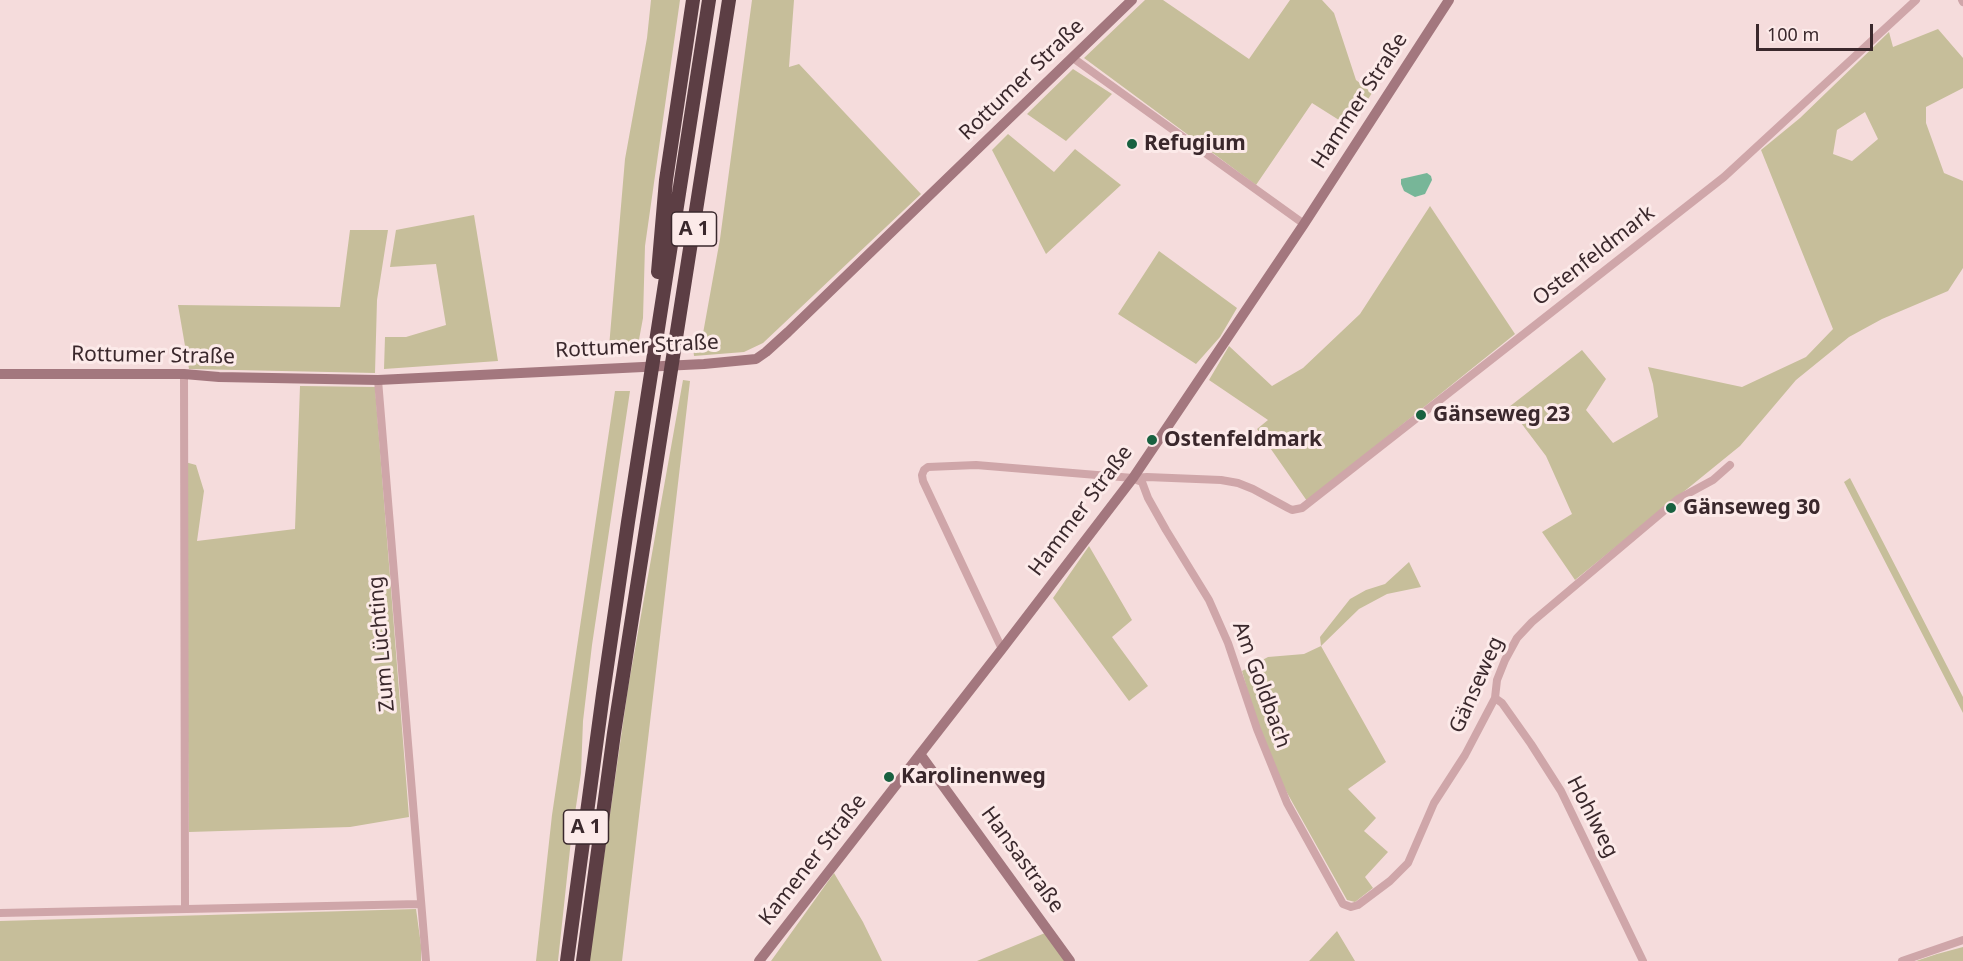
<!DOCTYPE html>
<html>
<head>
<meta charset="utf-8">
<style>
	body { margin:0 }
	#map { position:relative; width:1963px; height:961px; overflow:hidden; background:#f5dcdc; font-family:"Noto Sans",sans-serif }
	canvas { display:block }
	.scale { position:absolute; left:1756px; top:24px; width:117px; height:27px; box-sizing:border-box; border:3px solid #3a282c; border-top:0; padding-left:8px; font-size:18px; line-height:21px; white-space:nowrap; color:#3a282c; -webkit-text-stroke:4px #fceae9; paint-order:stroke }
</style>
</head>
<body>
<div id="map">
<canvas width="1963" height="961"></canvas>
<div class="scale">100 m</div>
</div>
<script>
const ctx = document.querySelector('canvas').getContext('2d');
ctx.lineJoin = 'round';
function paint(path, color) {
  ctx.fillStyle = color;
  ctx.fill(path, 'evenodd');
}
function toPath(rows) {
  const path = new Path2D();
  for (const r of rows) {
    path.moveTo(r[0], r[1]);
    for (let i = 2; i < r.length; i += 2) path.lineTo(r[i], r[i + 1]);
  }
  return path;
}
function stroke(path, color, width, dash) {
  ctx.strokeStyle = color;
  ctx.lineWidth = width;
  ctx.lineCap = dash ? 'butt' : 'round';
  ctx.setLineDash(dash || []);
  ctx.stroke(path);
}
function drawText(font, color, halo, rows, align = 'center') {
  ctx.font = font + ' "Noto Sans",sans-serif';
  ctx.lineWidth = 6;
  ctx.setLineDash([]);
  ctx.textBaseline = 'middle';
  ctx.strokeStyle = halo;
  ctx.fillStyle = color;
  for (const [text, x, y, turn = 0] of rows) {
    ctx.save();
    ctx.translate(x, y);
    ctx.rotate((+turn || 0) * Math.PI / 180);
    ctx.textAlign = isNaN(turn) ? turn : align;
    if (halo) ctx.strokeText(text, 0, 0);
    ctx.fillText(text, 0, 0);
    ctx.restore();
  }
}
const green = toPath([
	[651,0,680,0,645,246,643,318,638,345,609,347,625,159,647,38],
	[752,0,794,0,789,67,799,64,921,194,763,343,744,352,694,356,693,347,702,339,720,239],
	[1145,0,1163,0,1249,59,1290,0,1322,0,1334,13,1356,80,1372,93,1350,127,1312,103,1256,185,1084,58],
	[1938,29,1963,58,1963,88,1926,107,1926,123,1944,173,1963,181,1963,268,1948,291,1882,319,1849,337,1796,380,1740,446,1575,580,1542,532,1572,514,1546,456,1509,407,1582,350,1606,379,1586,410,1613,443,1658,417,1653,384,1648,367,1742,387,1806,357,1833,329,1761,150,1800,118,1889,32,1893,47],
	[1865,112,1878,139,1852,161,1833,154,1837,130],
	[1073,69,1112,94,1066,141,1027,114],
	[1008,134,1054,172,1075,149,1121,185,1046,254,992,150],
	[1430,206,1515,334,1307,501,1257,429,1268,420,1209,380,1229,346,1272,386,1303,368,1360,314],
	[474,215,498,361,384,369,385,337,406,337,446,325,436,264,390,267,396,230],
	[350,230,388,230,377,300,375,373,189,369,178,305,340,307],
	[1159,251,1237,308,1220,337,1196,364,1118,314],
	[683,380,690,381,622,961,589,961,628,688],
	[300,386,375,387,409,817,350,827,189,832,185,462,196,465,204,491,197,541,295,529],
	[615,391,630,391,592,645,583,721,581,773,571,840,558,961,536,961,552,815],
	[1850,478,1963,697,1963,713,1844,482],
	[1089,546,1132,620,1112,637,1148,686,1129,701,1053,598],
	[1409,562,1421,587,1387,594,1359,609,1321,646,1386,762,1348,789,1376,818,1364,831,1388,852,1365,877,1373,888,1355,902,1347,900,1281,782,1258,727,1242,671,1268,657,1304,654,1321,646,1320,637,1350,599,1366,590,1385,584],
	[834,873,863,922,882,961,771,961],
	[416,909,421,945,421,961,0,961,0,921],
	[1337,931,1355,961,1309,961,1311,959],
	[1045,933,1065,961,977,961],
	[1963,947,1963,961,1916,961,1937,954]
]);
const water = toPath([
	[1427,173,1431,176,1432,180,1425,194,1415,197,1404,191,1401,184,1401,179]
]);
const street = toPath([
	[1962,0,1963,2],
	[1073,58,1304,224],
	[184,374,185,909],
	[378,380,426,961],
	[1134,479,1142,482,1148,498,1166,530,1209,600,1228,643,1257,729,1287,803,1343,904,1351,907,1358,905,1390,881,1408,863,1434,803,1465,755,1495,698,1497,680,1505,660,1517,638,1532,622,1678,499,1713,480,1730,465],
	[1002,649,923,481,922,475,924,470,928,467,976,465,1133,478,1147,477,1221,480,1238,483,1253,489,1288,508,1292,510,1302,508,1724,177,1916,0],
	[1495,698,1502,703,1531,744,1561,791,1643,961],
	[0,913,420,904],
	[1902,961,1963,940]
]);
const secondary = toPath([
	[0,374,184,374,219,377,378,380,704,364,756,359,766,352,788,332,1132,0],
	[920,754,1070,961],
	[759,961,1002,649,1133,478,1304,224,1449,0]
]);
const highway = toPath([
	[658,272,666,180,693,0],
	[567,961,603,694,628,522,709,0],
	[583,961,614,733,729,0]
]);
const markers = [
	[1132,144,6,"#186140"],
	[1421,415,6,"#186140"],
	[1152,440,6,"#186140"],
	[1671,508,6,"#186140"],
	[889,777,6,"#186140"]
];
const shields = [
	[694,229,45],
	[586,827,45]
];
const shieldNames = [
	["A 1",694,229],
	["A 1",586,827]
];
const streetNames = [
	["Rottumer Straße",1022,80,-44],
	["Hammer Straße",1360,101,-57],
	["Ostenfeldmark",1594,256,-38],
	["Rottumer Straße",637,347,-3],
	["Rottumer Straße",153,356,1],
	["Hammer Straße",1081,511,-53],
	["Zum Lüchting",382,644,-95],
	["Am Goldbach",1261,685,70],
	["Gänseweg",1477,685,-66],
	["Hohlweg",1592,817,63],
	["Kamener Straße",813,860,-52],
	["Hansastraße",1022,860,54]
];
const poiNames = [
	["Refugium",1144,144],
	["Gänseweg 23",1433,415],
	["Ostenfeldmark",1164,440],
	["Gänseweg 30",1683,508],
	["Karolinenweg",901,777]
];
paint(green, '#c6be9a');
paint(water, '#77b698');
stroke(street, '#cfa6a9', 8);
stroke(secondary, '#a3777e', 10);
stroke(highway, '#5c3e44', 14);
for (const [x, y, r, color] of markers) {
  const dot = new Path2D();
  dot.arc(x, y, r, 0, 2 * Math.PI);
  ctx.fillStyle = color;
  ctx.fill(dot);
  stroke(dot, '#fceae9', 2);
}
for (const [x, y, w] of shields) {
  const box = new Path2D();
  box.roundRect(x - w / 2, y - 17, w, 34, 4.5);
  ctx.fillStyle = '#fceae9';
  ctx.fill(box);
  stroke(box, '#3a282c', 1.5);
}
drawText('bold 20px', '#3a282c', null, shieldNames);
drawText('21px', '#3a282c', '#fceae9', streetNames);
drawText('bold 21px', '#3a282c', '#fceae9', poiNames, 'left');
</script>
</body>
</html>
